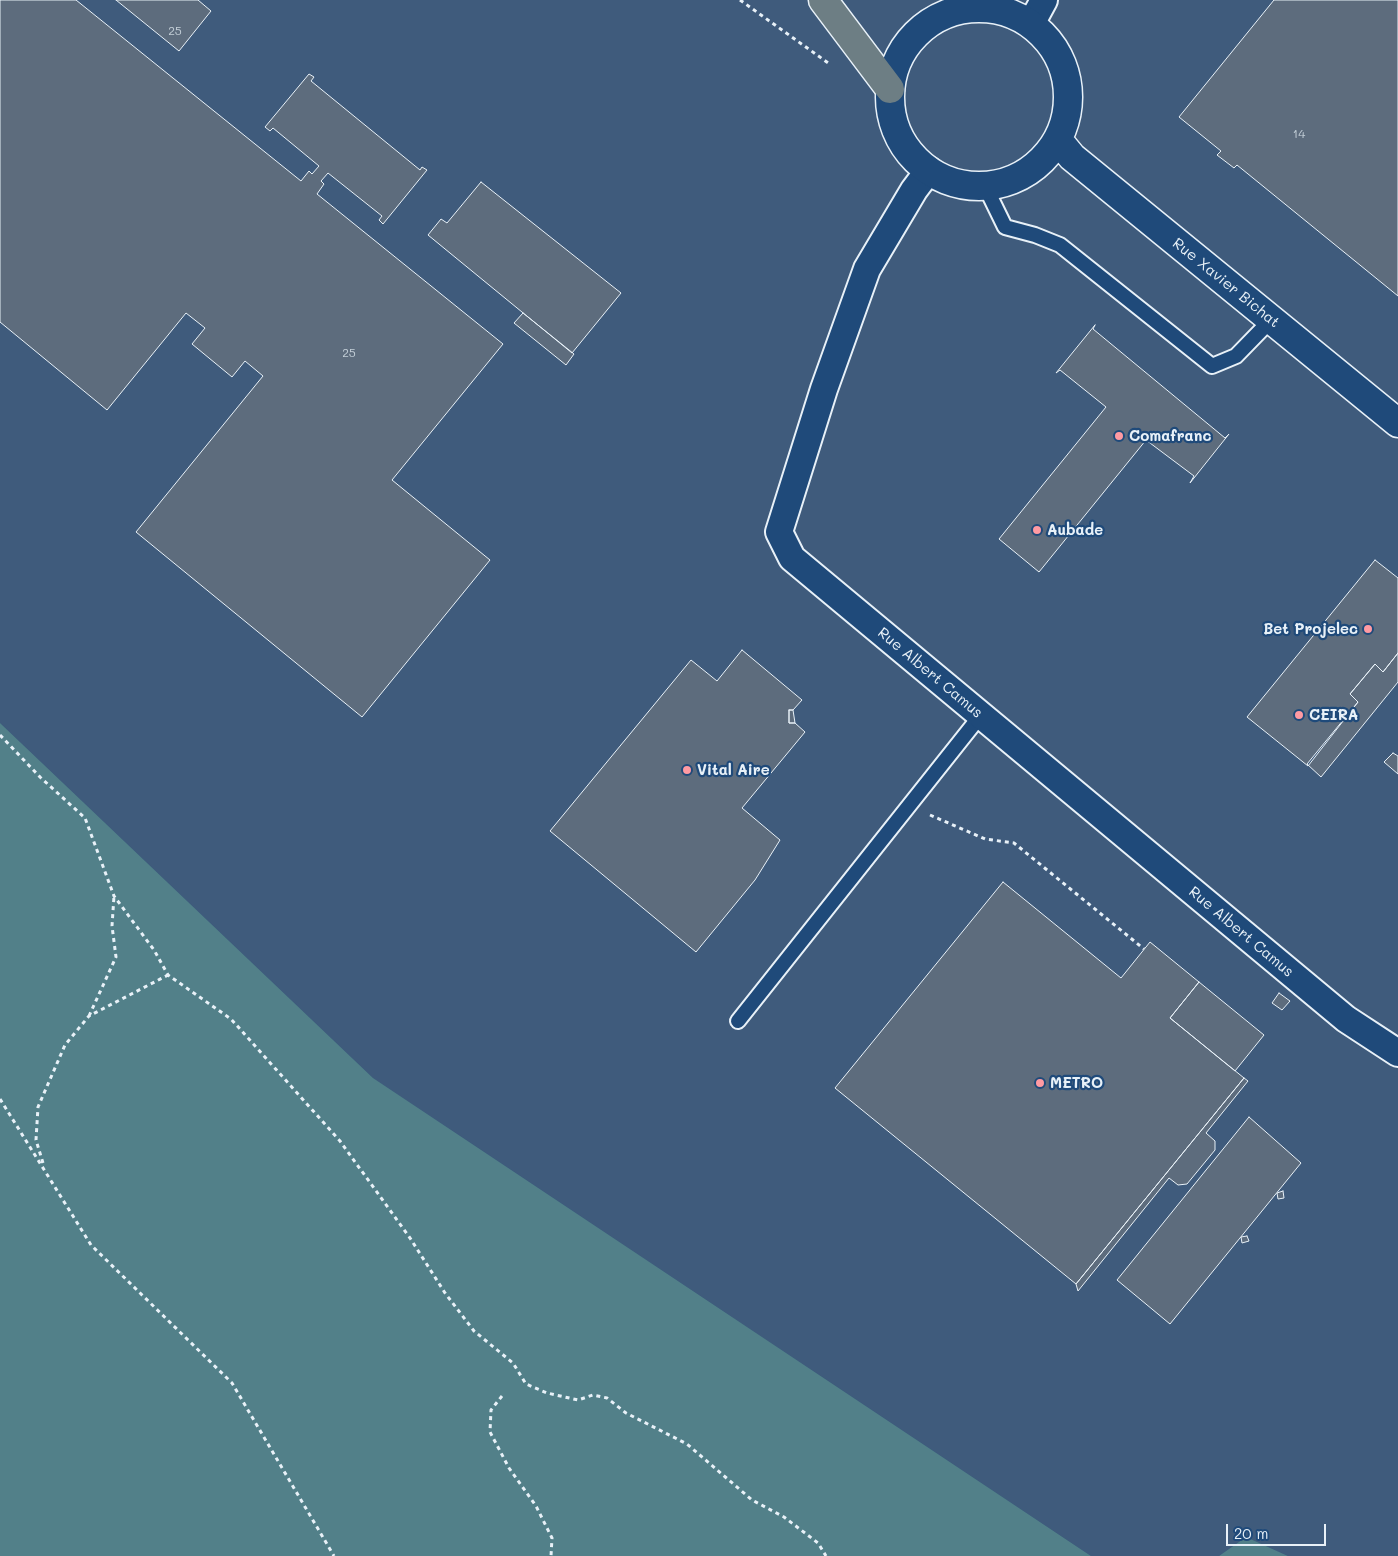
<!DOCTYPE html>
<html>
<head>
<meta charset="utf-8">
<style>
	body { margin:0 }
	#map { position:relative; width:1398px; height:1556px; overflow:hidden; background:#32547b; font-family:Mali,sans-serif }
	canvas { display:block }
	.scale { position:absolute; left:1226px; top:1524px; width:100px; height:22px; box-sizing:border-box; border:2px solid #e8f1f8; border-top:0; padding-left:6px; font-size:15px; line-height:18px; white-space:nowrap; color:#e8f1f8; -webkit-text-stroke:4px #1f4a7a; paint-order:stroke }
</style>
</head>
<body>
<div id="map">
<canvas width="1398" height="1556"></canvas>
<div class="scale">20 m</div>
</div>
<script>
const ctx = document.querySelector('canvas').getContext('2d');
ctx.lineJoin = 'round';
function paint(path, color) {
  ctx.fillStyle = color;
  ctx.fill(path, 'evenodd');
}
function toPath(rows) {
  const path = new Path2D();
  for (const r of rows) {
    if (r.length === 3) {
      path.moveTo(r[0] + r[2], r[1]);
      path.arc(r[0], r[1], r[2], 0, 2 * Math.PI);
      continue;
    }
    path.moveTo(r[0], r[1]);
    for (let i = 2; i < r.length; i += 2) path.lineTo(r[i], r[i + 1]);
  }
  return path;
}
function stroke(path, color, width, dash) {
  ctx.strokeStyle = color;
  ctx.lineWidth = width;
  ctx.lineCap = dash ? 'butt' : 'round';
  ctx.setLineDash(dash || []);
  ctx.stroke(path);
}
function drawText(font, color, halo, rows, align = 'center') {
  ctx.font = font + ' Mali,sans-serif';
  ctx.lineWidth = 4.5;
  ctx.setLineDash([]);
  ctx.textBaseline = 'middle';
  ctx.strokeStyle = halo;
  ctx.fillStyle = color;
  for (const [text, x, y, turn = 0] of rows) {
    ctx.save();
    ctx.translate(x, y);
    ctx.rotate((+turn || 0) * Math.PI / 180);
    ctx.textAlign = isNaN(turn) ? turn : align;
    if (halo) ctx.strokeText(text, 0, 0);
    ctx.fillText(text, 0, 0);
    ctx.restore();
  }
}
const built = toPath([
	[0,0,1398,0,1398,1556,1288,1556,1246,1537,1219,1556,1091,1556,373,1078,0,723]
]);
const green = toPath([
	[0,723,373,1078,1091,1556,0,1556],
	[1246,1537,1288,1556,1219,1556]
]);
const building = toPath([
	[0,0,76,0,301,181,309,171,312,174,319,166,273,128,270,131,265,127,309,74,314,77,311,81,420,170,422,167,427,170,383,224,379,220,382,216,328,173,321,181,324,184,317,194,503,344,392,480,490,560,362,717,136,532,263,376,245,361,232,377,192,344,205,328,186,313,107,410,0,322,0,0],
	[116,0,198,0,211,11,179,51,116,0],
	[1274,0,1398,0,1398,296,1237,165,1234,168,1217,155,1221,151,1179,117,1274,0],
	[481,182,621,293,572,353,428,235,441,219,447,223,481,182],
	[523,313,574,354,566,365,514,323,523,313],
	[1095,325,1093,329,1225,438,1229,434,1190,483,1194,476,1146,440,1039,572,999,539,1106,407,1060,370,1056,373,1095,325],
	[1375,560,1398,578,1398,653,1383,672,1375,664,1350,694,1358,702,1308,766,1247,717,1375,560],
	[742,650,802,700,793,710,789,710,789,723,795,723,805,732,742,808,780,840,755,880,696,952,550,831,691,660,717,681,742,650],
	[1398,653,1398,682,1321,777,1307,764,1358,702,1350,694,1375,664,1383,672,1398,653],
	[789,710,793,710,795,723,789,723,789,710],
	[1393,753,1398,756,1398,774,1384,762,1393,753],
	[1003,882,1121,978,1150,942,1199,982,1170,1018,1244,1078,1076,1284,835,1088,1003,882],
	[1199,982,1264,1035,1235,1071,1170,1018,1199,982],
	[1279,993,1290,1001,1282,1010,1272,1003,1279,993],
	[1244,1078,1248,1081,1206,1133,1215,1141,1215,1150,1187,1184,1178,1185,1169,1178,1078,1291,1076,1284,1244,1078],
	[1249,1117,1301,1163,1170,1324,1117,1280,1249,1117],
	[1283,1191,1284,1198,1278,1199,1277,1193,1283,1191],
	[1247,1236,1249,1241,1242,1243,1241,1237,1247,1236]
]);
const path = toPath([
	[740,0,831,65],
	[0,735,40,777,85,818,114,896,154,950,168,975,231,1019,340,1141,410,1238,445,1293,474,1331,513,1363,526,1384,547,1393,578,1400,593,1395,607,1398,626,1413,687,1444,752,1500,784,1517,818,1543,826,1556],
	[930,815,985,839,1014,843,1144,949],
	[89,1016,116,957,112,926,114,896],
	[0,1099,91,1245,232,1383,334,1556],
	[43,1163,36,1140,38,1107,65,1045,89,1016,168,975],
	[502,1396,491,1410,490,1432,509,1468,536,1506,552,1538,551,1556]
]);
const lane = toPath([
	[985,186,1005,227,1035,235,1060,245,1212,366,1236,356,1271,320],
	[738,1021,981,715]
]);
const street = toPath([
	[1031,24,1044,0],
	[929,170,914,190,867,269,824,389,779,532,792,558,1346,1019,1398,1053]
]);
const secondary = toPath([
	[979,97,89],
	[1058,140,1072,157,1398,423]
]);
const highway = toPath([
	[823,0,890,89]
]);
const markers = [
	[1119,436,5,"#ff9aa2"],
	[1037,530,5,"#ff9aa2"],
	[1368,629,5,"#ff9aa2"],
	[1299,715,5,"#ff9aa2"],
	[687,770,5,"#ff9aa2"],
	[1040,1083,5,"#ff9aa2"]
];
const numberNames = [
	["25",175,31],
	["14",1299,134],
	["25",349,353]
];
const streetNames = [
	["Rue Xavier Bichat",1226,283,39],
	["Rue Albert Camus",930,673,40],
	["Rue Albert Camus",1241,932,40]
];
const poiNames = [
	["Comafranc",1129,436],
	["Aubade",1047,530],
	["Bet Projelec",1358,629,"right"],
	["CEIRA",1309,715],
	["Vital Aire",697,770],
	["METRO",1050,1083]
];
paint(built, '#3f5b7c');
paint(green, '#528089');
paint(building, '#5d6c7d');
stroke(building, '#e8f1f8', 1);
stroke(lane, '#e8f1f8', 18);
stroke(street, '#e8f1f8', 30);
stroke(secondary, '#e8f1f8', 31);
stroke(highway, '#e8f1f8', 31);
stroke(path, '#e8f1f8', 3, [4, 4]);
stroke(lane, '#1f4a7a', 14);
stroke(street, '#1f4a7a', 26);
stroke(secondary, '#1f4a7a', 28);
stroke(highway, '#6d7e84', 28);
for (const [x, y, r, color] of markers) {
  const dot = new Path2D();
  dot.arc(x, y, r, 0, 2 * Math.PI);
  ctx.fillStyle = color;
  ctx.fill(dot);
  stroke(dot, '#1f4a7a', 2);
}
drawText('12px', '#c5d0d9', null, numberNames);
drawText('15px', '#e8f1f8', '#1f4a7a', streetNames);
drawText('bold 15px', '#e8f1f8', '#1f4a7a', poiNames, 'left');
</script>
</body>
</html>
